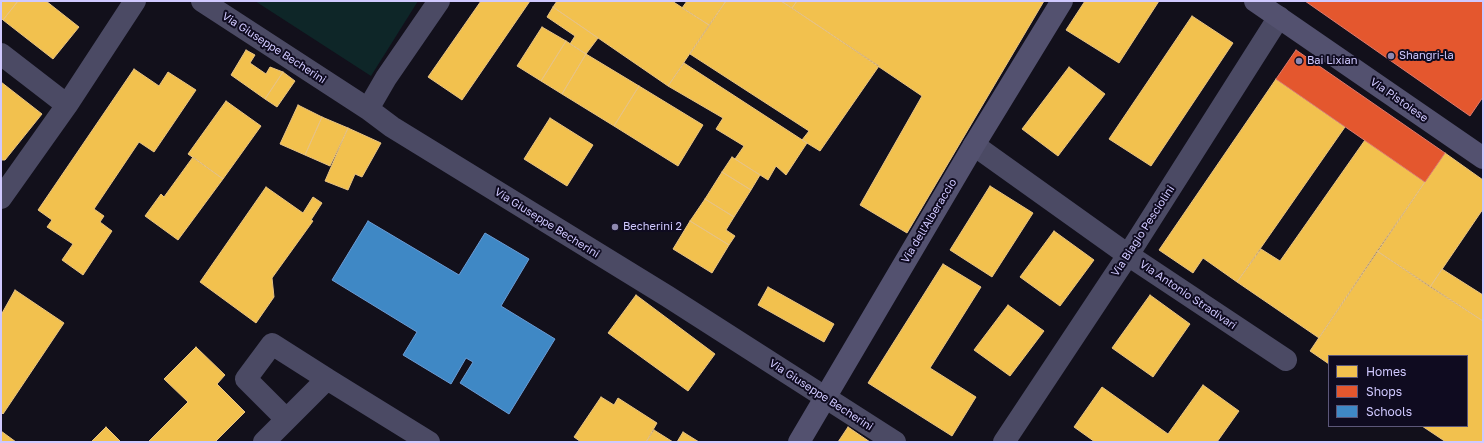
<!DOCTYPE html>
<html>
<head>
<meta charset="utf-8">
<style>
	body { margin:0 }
	#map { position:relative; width:1484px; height:443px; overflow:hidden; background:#12101b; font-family:"Golos Text",sans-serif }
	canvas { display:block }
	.frame { position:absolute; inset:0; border:2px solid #d0c9ff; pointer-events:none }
	.legend { position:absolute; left:1328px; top:355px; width:140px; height:72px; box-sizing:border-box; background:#0f0b20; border:1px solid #5c5779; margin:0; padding:5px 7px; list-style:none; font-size:12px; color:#d0c9ff }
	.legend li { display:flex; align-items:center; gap:8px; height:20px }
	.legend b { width:20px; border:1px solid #5c5779 }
</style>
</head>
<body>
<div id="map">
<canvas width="1484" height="443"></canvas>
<div class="frame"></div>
<ul class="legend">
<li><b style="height:11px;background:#f2c14e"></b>Homes</li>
<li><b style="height:11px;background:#e4572e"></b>Shops</li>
<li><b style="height:11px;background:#3f88c5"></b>Schools</li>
</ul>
</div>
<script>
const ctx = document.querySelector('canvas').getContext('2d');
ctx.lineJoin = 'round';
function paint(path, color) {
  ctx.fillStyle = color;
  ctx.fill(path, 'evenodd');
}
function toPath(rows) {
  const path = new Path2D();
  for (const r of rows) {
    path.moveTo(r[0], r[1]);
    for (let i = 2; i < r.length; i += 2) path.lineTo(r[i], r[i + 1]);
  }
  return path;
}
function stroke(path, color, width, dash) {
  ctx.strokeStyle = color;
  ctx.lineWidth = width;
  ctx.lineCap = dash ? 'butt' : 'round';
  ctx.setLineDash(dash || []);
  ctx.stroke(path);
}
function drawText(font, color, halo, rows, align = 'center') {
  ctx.font = font + ' "Golos Text",sans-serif';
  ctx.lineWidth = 4;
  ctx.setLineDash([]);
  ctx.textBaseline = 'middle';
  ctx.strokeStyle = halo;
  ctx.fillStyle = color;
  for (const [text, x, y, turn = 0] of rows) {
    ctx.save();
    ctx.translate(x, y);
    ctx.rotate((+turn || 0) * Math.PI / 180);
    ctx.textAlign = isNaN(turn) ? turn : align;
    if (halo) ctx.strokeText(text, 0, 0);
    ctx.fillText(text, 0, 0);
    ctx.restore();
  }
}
const green = toPath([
	[255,1,418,1,371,76]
]);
const homes = toPath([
	[1,1,18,1,3,20,1,18,1,1],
	[18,1,46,1,79,27,53,59,3,20,18,1],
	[481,1,530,1,462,100,428,77,481,1],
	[557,1,672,1,709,25,668,86,553,7,557,1],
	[687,1,726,1,709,25,682,8,687,1],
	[726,1,781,1,879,66,820,151,802,140,809,131,690,54,726,1],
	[781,1,797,1,792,8,781,1],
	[797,1,1044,1,907,233,860,205,922,96,792,8,797,1],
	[1085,1,1159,1,1119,63,1066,30,1085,1],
	[553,7,598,38,586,54,570,44,575,36,547,17,553,7],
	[1192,16,1233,43,1151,166,1109,139,1192,16],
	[542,27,566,41,541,81,517,66,542,27],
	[566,41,586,54,562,94,541,81,566,41],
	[246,50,255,55,250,63,266,74,270,67,283,72,265,99,231,75,246,50],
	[586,54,639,86,614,126,562,94,586,54],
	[684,63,807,143,786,175,776,166,768,180,735,159,744,146,716,129,723,118,668,86,684,63],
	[1069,67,1105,94,1058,156,1022,129,1069,67],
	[134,69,159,86,168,72,196,90,154,152,139,142,94,209,104,216,100,222,112,231,83,275,62,260,73,244,47,227,52,220,38,210,134,69],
	[283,72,295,81,277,107,265,99,283,72],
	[1276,79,1345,127,1237,282,1203,258,1193,273,1159,250,1276,79],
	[1,82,42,114,5,160,1,160,1,82],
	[639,86,703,125,678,166,614,126,639,86],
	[226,101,261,126,223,179,188,154,226,101],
	[298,105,322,117,305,155,280,144,298,105],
	[322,117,348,128,330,166,305,155,322,117],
	[550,118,593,145,567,186,524,159,550,118],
	[348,128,381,143,362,177,355,174,348,190,325,181,348,128],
	[1365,140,1425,182,1319,338,1237,282,1261,249,1280,261,1365,140],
	[1445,153,1483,180,1483,209,1430,287,1377,251,1445,153],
	[193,157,223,179,178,240,145,216,161,194,164,197,193,157],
	[732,157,760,175,751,190,722,172,732,157],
	[722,172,751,190,734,217,705,199,722,172],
	[990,186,1033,213,992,277,950,250,990,186],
	[266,187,303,213,313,197,322,203,311,220,313,221,272,278,274,297,256,323,200,282,266,187],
	[705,199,734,217,726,230,735,236,729,245,690,221,705,199],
	[690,221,729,245,712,273,673,249,690,221],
	[1054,231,1094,260,1060,306,1020,277,1054,231],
	[1377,251,1483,321,1483,442,1446,442,1422,426,1467,426,1467,356,1329,356,1329,364,1310,351,1377,251],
	[943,264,981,287,930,368,976,397,952,436,868,383,943,264],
	[1442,269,1483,295,1483,321,1430,287,1442,269],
	[768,287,834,324,824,342,758,305,768,287],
	[15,290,64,323,3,414,1,412,1,315,15,290],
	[636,295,715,354,688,391,608,333,636,295],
	[1150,295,1190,324,1153,377,1112,348,1150,295],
	[1008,305,1044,331,1010,376,974,350,1008,305],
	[196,347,225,375,217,384,245,412,215,442,148,442,188,402,164,379,196,347],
	[1203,385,1239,411,1217,442,1095,442,1074,427,1102,387,1168,434,1203,385],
	[601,397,614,405,618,398,657,423,646,442,581,442,574,437,601,397],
	[106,427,121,442,91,442,106,427],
	[848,427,870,442,838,442,848,427],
	[654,430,673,442,646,442,654,430],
	[1,431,16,442,1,442,1,431],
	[683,432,699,442,677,442,683,432]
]);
const shops = toPath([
	[1305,1,1483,1,1483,97,1470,116,1305,1],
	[1296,50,1445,153,1425,182,1276,79,1296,50]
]);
const schools = toPath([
	[368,221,459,275,485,233,529,259,501,306,555,339,509,414,460,383,473,362,466,358,451,384,403,355,417,332,332,280,368,221]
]);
const street = toPath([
	[202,1,368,109,392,127,667,296,895,442],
	[1,54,67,105],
	[368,109,386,78,439,1],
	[974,145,1128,255,1286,360],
	[1,198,67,105,135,1],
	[286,419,246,379,272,344,327,379],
	[264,442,327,379,429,442],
	[1004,442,1128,255,1279,17]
]);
const secondary = toPath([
	[1255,1,1483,158],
	[799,442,974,145,1062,1]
]);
const markers = [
	[1391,56,4,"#8e88af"],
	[1299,61,4,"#8e88af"],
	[615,227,4,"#8e88af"]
];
const streetNames = [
	["Via Giuseppe Becherini",274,48,33],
	["Via Pistoiese",1399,100,35],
	["Via dell'Alberaccio",929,221,-59],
	["Via Giuseppe Becherini",547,223,32],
	["Via Biagio Pesciolini",1143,231,-57],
	["Via Antonio Stradivari",1188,295,34],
	["Via Giuseppe Becherini",821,395,33]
];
const poiNames = [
	["Shangri-la",1399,56],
	["Bai Lixian",1307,61],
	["Becherini 2",623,227]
];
paint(green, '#0e2628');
paint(homes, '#f2c14e');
stroke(homes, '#e8c383', 1);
paint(shops, '#e4572e');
stroke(shops, '#de796d', 1);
paint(schools, '#3f88c5');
stroke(schools, '#6a9cd6', 1);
stroke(street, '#4b4a64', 22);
stroke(secondary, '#53516f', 22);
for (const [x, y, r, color] of markers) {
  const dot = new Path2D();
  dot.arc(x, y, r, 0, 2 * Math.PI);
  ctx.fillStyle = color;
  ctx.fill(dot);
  stroke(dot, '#0f0b20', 1.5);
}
drawText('11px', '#d0c9ff', '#0f0b20', streetNames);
drawText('11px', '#d0c9ff', '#0f0b20', poiNames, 'left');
</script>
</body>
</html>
